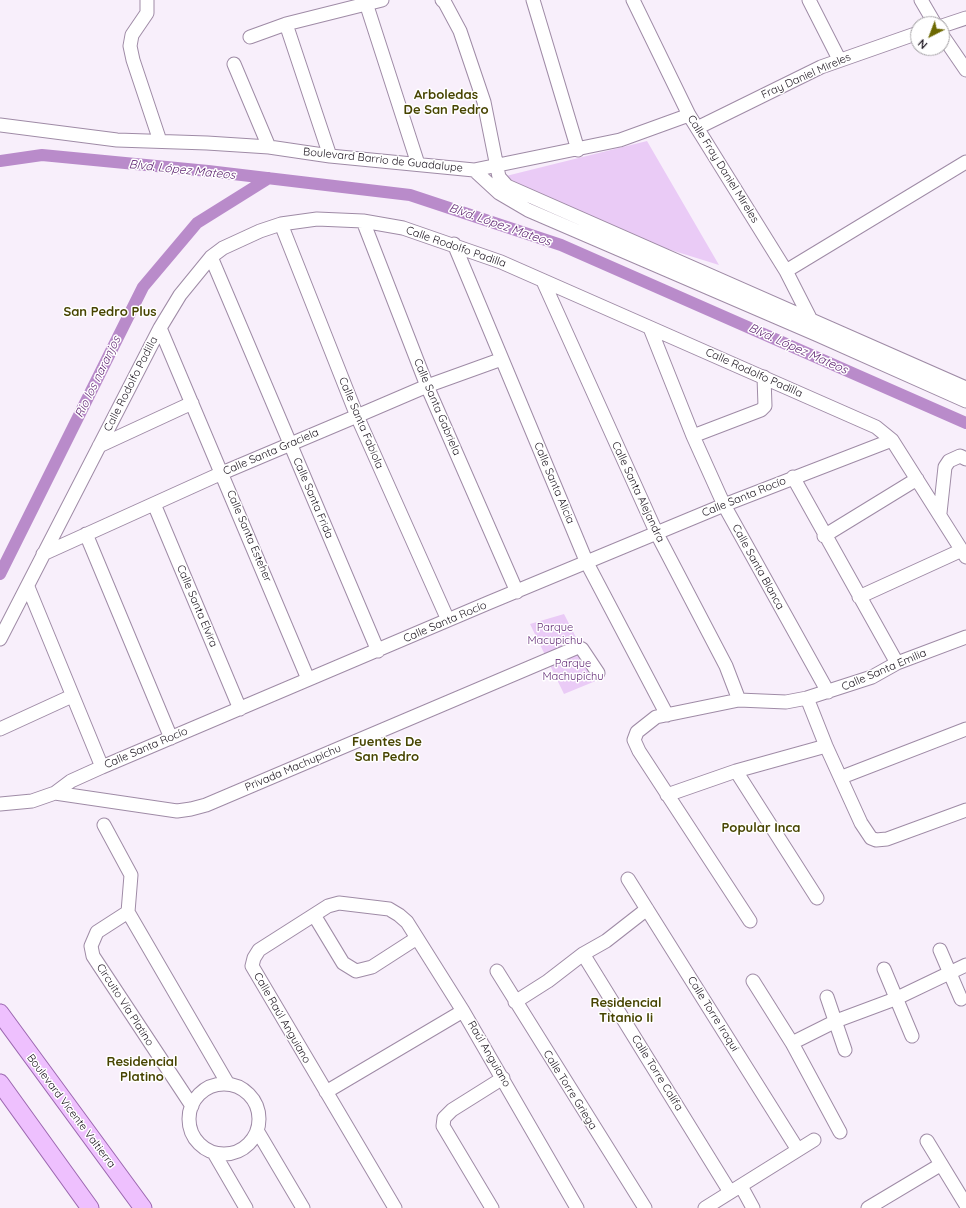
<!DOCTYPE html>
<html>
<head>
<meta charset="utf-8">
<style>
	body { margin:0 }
	#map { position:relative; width:966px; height:1208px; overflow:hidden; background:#f8effb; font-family:Quicksand,sans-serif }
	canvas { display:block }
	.north { position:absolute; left:910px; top:16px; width:40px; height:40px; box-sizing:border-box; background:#fff; border:1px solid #a4a1a5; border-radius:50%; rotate:222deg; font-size:11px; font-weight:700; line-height:16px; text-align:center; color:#1b141e }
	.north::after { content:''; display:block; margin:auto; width:14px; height:18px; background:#6d6902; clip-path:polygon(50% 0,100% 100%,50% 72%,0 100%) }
</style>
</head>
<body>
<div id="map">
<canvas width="966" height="1208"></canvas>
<div class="north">N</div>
</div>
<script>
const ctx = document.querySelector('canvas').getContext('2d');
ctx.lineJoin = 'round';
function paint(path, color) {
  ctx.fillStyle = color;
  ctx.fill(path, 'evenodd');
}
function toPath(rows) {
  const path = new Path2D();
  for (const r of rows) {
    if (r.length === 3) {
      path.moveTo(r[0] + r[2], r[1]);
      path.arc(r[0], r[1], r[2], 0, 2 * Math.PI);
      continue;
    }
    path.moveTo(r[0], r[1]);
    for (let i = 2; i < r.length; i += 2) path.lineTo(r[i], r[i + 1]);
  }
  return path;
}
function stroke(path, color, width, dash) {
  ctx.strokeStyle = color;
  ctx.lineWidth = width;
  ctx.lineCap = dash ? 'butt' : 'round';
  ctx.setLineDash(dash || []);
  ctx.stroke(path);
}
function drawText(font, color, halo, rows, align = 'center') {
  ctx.font = font + ' Quicksand,sans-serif';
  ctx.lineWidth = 3;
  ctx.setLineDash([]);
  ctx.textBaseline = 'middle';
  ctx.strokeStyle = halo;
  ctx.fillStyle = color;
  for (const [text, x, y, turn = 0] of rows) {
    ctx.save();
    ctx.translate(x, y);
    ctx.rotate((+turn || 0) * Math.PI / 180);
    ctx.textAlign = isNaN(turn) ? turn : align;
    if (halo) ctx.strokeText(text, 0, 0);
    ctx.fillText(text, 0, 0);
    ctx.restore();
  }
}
const green = toPath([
	[647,141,719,265,613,232,502,177],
	[564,614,598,680,564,694,530,624]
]);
const canal = toPath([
	[0,161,42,155,208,171,410,195,561,245,966,423],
	[0,574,143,287,197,223,269,178]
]);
const minor = toPath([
	[147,0,147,13,132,35,130,46,133,60,160,141],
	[442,0,445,3,460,31,484,102,499,177,507,186,966,388],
	[533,0,578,150],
	[633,0,689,115,786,271,812,322],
	[809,0,839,59],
	[921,0,935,24],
	[366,3,418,164],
	[286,24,330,156],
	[942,26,966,18],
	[942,35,966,70],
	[250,37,286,24,382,0],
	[234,64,269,147],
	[0,125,117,140,207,143,269,147,330,156,474,170,620,140,689,115],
	[697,128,821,67,918,33],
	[474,170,499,193,528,210,818,335,966,401],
	[363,221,427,386,517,592],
	[281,224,357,416,448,620],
	[454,244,587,563,667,715],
	[211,257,378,651],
	[786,271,966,162],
	[543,281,657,534,726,666,739,700],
	[160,328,308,679],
	[650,328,693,436,724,505,828,692],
	[693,436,761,410,765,406,764,377],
	[99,446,192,403],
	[793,477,897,663],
	[154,504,240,709],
	[940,513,945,467,949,461,960,456,966,459],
	[86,534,171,738],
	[824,536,917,479],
	[43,554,222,473,357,416,427,386,502,359],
	[28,587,102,767],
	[859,597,962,550],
	[0,639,160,328,180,295,211,257,223,248,260,231,281,224,317,219,363,221,403,228,501,262,876,427,892,440,966,557],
	[807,698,826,746,861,823,871,838,876,840,887,839,966,810],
	[0,729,72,696],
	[736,771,817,898],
	[842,777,966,729],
	[55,793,177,811,191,809,206,805,571,650,578,647,582,649,598,673],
	[667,795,736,771,826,746],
	[0,804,32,801,55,793,71,781,102,767,488,603,724,505,892,440],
	[104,825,131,875,128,912,228,1084],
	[628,879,798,1150],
	[128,912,97,932,91,946,93,956,192,1106],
	[314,915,343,963,356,971,372,967,417,938],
	[750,921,639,751,634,740,637,732,656,717,739,700,786,702,807,698,872,677,897,663,966,637],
	[940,950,961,999],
	[583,954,730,1192],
	[884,969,912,1036],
	[497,971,645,1208],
	[753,981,792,1043,840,1132],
	[827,997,845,1050],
	[515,1002,548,981,583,954,606,941,647,909],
	[792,1043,836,1021,895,999,966,965],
	[224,1119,35],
	[326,1092,463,1011],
	[258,1132,303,1208],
	[927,1141,966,1205],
	[214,1153,246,1208],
	[741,1186,753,1208],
	[395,1208,252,966,254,958,259,950,328,906,339,903,389,909,399,915,407,922,463,1011,577,1208],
	[492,1208,443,1126,444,1118,452,1110,503,1078],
	[705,1208,814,1140],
	[868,1208,940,1165]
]);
const major = toPath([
	[0,1013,143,1208],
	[0,1083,90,1208]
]);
const streetNames = [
	["Fray Daniel Mireles",806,76,-24],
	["Boulevard Barrio de Guadalupe",383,160,6],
	["Calle Fray Daniel Mireles",723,169,58],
	["Calle Rodolfo Padilla",456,247,19],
	["Calle Rodolfo Padilla",754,373,24],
	["Calle Rodolfo Padilla",131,384,-63],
	["Calle Santa Gabriela",437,407,67],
	["Calle Santa Fabiola",361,423,67],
	["Calle Santa Graciela",271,452,-23],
	["Calle Santa Alicia",554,483,67],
	["Calle Santa Alejandra",638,492,65],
	["Calle Santa Rocío",744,497,-22],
	["Calle Santa Frida",313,498,67],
	["Calle Santa Esteher",249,536,67],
	["Calle Santa Blanca",758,567,61],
	["Calle Santa Elvira",197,606,67],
	["Calle Santa Rocío",445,622,-23],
	["Calle Santa Emilia",884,670,-23],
	["Calle Santa Rocío",146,748,-23],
	["Privada Machupichu",293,768,-23],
	["Circuito Vía Platino",125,1005,57],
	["Calle Torre Iraquí",713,1014,58],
	["Calle Raúl Anguiano",282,1018,60],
	["Raúl Anguiano",489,1054,60],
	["Calle Torre Calífa",657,1073,58],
	["Calle Torre Griega",570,1090,58],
	["Boulevard Vicente Valtierra",71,1111,53]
];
const parkNames = [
	["Parque",555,628],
	["Macupichu",555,641],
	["Parque",573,664],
	["Machupichu",573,677]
];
const waterNames = [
	["Blvd. López Mateos",182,170,6],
	["Blvd. López Mateos",500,225,19],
	["Blvd. López Mateos",798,349,24],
	["Rio los naranjos",98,377,-64]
];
const quarterNames = [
	["Arboledas",446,95],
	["De San Pedro",446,110],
	["San Pedro Plus",110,312],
	["Fuentes De",387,742],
	["San Pedro",387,757],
	["Popular Inca",761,828],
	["Residencial",626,1003],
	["Titanio Ii",626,1018],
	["Residencial",142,1062],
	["Platino",142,1077]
];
paint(green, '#eacbf6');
stroke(canal, '#b98bca', 12);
stroke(minor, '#9f8ba6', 15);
stroke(major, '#9c68b0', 19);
stroke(minor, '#fff', 13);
stroke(major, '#eec0fe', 17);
drawText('11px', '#1b141e', '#fff', streetNames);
drawText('11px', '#612874', '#fff', parkNames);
drawText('italic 12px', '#602773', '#fff', waterNames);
drawText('bold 13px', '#474401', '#fff', quarterNames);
</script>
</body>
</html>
